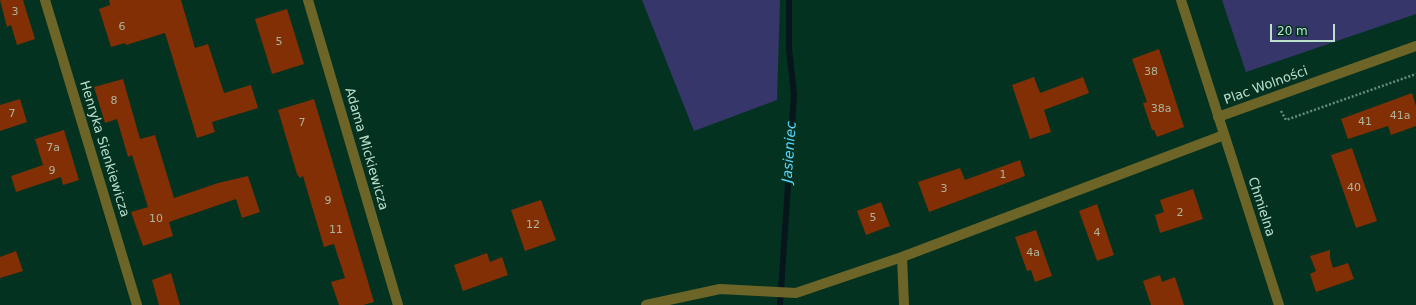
<!DOCTYPE html>
<html>
<head>
<meta charset="utf-8">
<style>
	body { margin:0 }
	#map { position:relative; width:1416px; height:305px; overflow:hidden; background:#043220; font-family:"DejaVu Sans",sans-serif }
	canvas { display:block }
	.scale { position:absolute; left:1270px; top:24px; width:65px; height:18px; box-sizing:border-box; border:2px solid #bbe1cd; border-top:0; padding-left:5px; font-size:12px; line-height:14px; white-space:nowrap; color:#bbe1cd; -webkit-text-stroke:3px #043220; paint-order:stroke }
</style>
</head>
<body>
<div id="map">
<canvas width="1416" height="305"></canvas>
<div class="scale">20 m</div>
</div>
<script>
const ctx = document.querySelector('canvas').getContext('2d');
ctx.lineJoin = 'round';
function paint(path, color) {
  ctx.fillStyle = color;
  ctx.fill(path, 'evenodd');
}
function toPath(rows) {
  const path = new Path2D();
  for (const r of rows) {
    path.moveTo(r[0], r[1]);
    for (let i = 2; i < r.length; i += 2) path.lineTo(r[i], r[i + 1]);
  }
  return path;
}
function stroke(path, color, width, dash) {
  ctx.strokeStyle = color;
  ctx.lineWidth = width;
  ctx.lineCap = dash ? 'butt' : 'round';
  ctx.setLineDash(dash || []);
  ctx.stroke(path);
}
function drawText(font, color, halo, rows, align = 'center') {
  ctx.font = font + ' "DejaVu Sans",sans-serif';
  ctx.lineWidth = 3;
  ctx.setLineDash([]);
  ctx.textBaseline = 'middle';
  ctx.strokeStyle = halo;
  ctx.fillStyle = color;
  for (const [text, x, y, turn = 0] of rows) {
    ctx.save();
    ctx.translate(x, y);
    ctx.rotate((+turn || 0) * Math.PI / 180);
    ctx.textAlign = isNaN(turn) ? turn : align;
    if (halo) ctx.strokeText(text, 0, 0);
    ctx.fillText(text, 0, 0);
    ctx.restore();
  }
}
const green = toPath([
	[642,0,780,0,777,100,694,131],
	[1222,0,1416,0,1416,14,1246,72]
]);
const stream = toPath([
	[780,305,794,95,789,49,789,0]
]);
const building = toPath([
	[0,0,23,0,35,39,17,45,11,25,7,27],
	[109,0,181,0,195,48,208,44,224,93,251,85,258,108,212,122,215,132,197,138,165,33,126,45,125,43,111,47,99,9,110,5],
	[287,9,304,64,272,74,255,19],
	[1159,49,1184,127,1157,137,1154,130,1152,130,1143,103,1147,102,1132,59],
	[1034,77,1040,93,1083,77,1089,93,1044,110,1051,132,1030,139,1012,85],
	[123,79,140,139,155,135,174,198,218,183,248,176,260,212,242,218,236,199,169,222,173,236,143,246,131,212,148,207,132,155,128,157,117,119,105,123,94,87],
	[1412,93,1416,106,1416,126,1391,135,1388,126,1348,139,1341,119],
	[20,99,27,122,0,131,0,105],
	[314,99,374,302,363,305,339,305,331,282,345,278,334,244,324,247,303,176,300,178,297,174,278,110],
	[64,130,79,180,63,185,61,177,16,192,11,176,43,165,35,139],
	[1352,148,1377,221,1356,228,1331,155],
	[1020,160,1025,176,929,212,918,182,960,168,965,180],
	[1193,189,1203,219,1160,233,1155,215,1164,212,1160,200],
	[541,200,556,240,525,251,511,210],
	[881,202,890,226,866,235,857,211],
	[1097,204,1114,255,1097,261,1079,211],
	[1036,230,1052,276,1035,282,1031,270,1027,271,1015,237],
	[1330,250,1330,258,1333,268,1348,263,1354,279,1316,292,1310,274,1316,271,1310,256],
	[16,251,23,271,0,278,0,257],
	[487,253,490,262,502,257,508,275,463,291,454,265],
	[171,273,180,305,159,305,152,280],
	[1160,275,1162,282,1175,277,1184,305,1151,305,1143,281]
]);
const path = toPath([
	[1281,111,1286,120,1416,74]
]);
const street = toPath([
	[45,0,137,305],
	[308,0,398,305],
	[1181,0,1279,305],
	[1218,117,1416,46],
	[902,257,904,305],
	[646,305,720,289,796,293,902,257,1224,135]
]);
const numberNames = [
	["3",15,12],
	["6",122,27],
	["5",279,42],
	["38",1151,72],
	["8",114,101],
	["38a",1161,109],
	["7",12,114],
	["41a",1400,116],
	["41",1365,122],
	["7",302,123],
	["7a",53,148],
	["9",52,171],
	["1",1003,175],
	["40",1354,188],
	["3",944,189],
	["9",328,201],
	["2",1180,213],
	["5",873,218],
	["10",156,219],
	["12",533,225],
	["11",336,230],
	["4",1097,233],
	["4a",1033,253]
];
const streetNames = [
	["Plac Wolności",1266,86,-20],
	["Henryka Sienkiewicza",104,149,73],
	["Adama Mickiewicza",366,149,74],
	["Chmielna",1261,207,72]
];
const waterNames = [
	["Jasieniec",790,152,-86]
];
paint(green, '#37366a');
stroke(stream, '#06161b', 6);
paint(building, '#832f05');
stroke(path, '#668f7c', 2.5, [2, 2]);
stroke(street, '#6d6527', 10);
drawText('11px', '#adb49b', null, numberNames);
drawText('13px', '#bbe1cd', '#043220', streetNames);
drawText('italic 14px', '#58d8ff', '#043220', waterNames);
</script>
</body>
</html>
